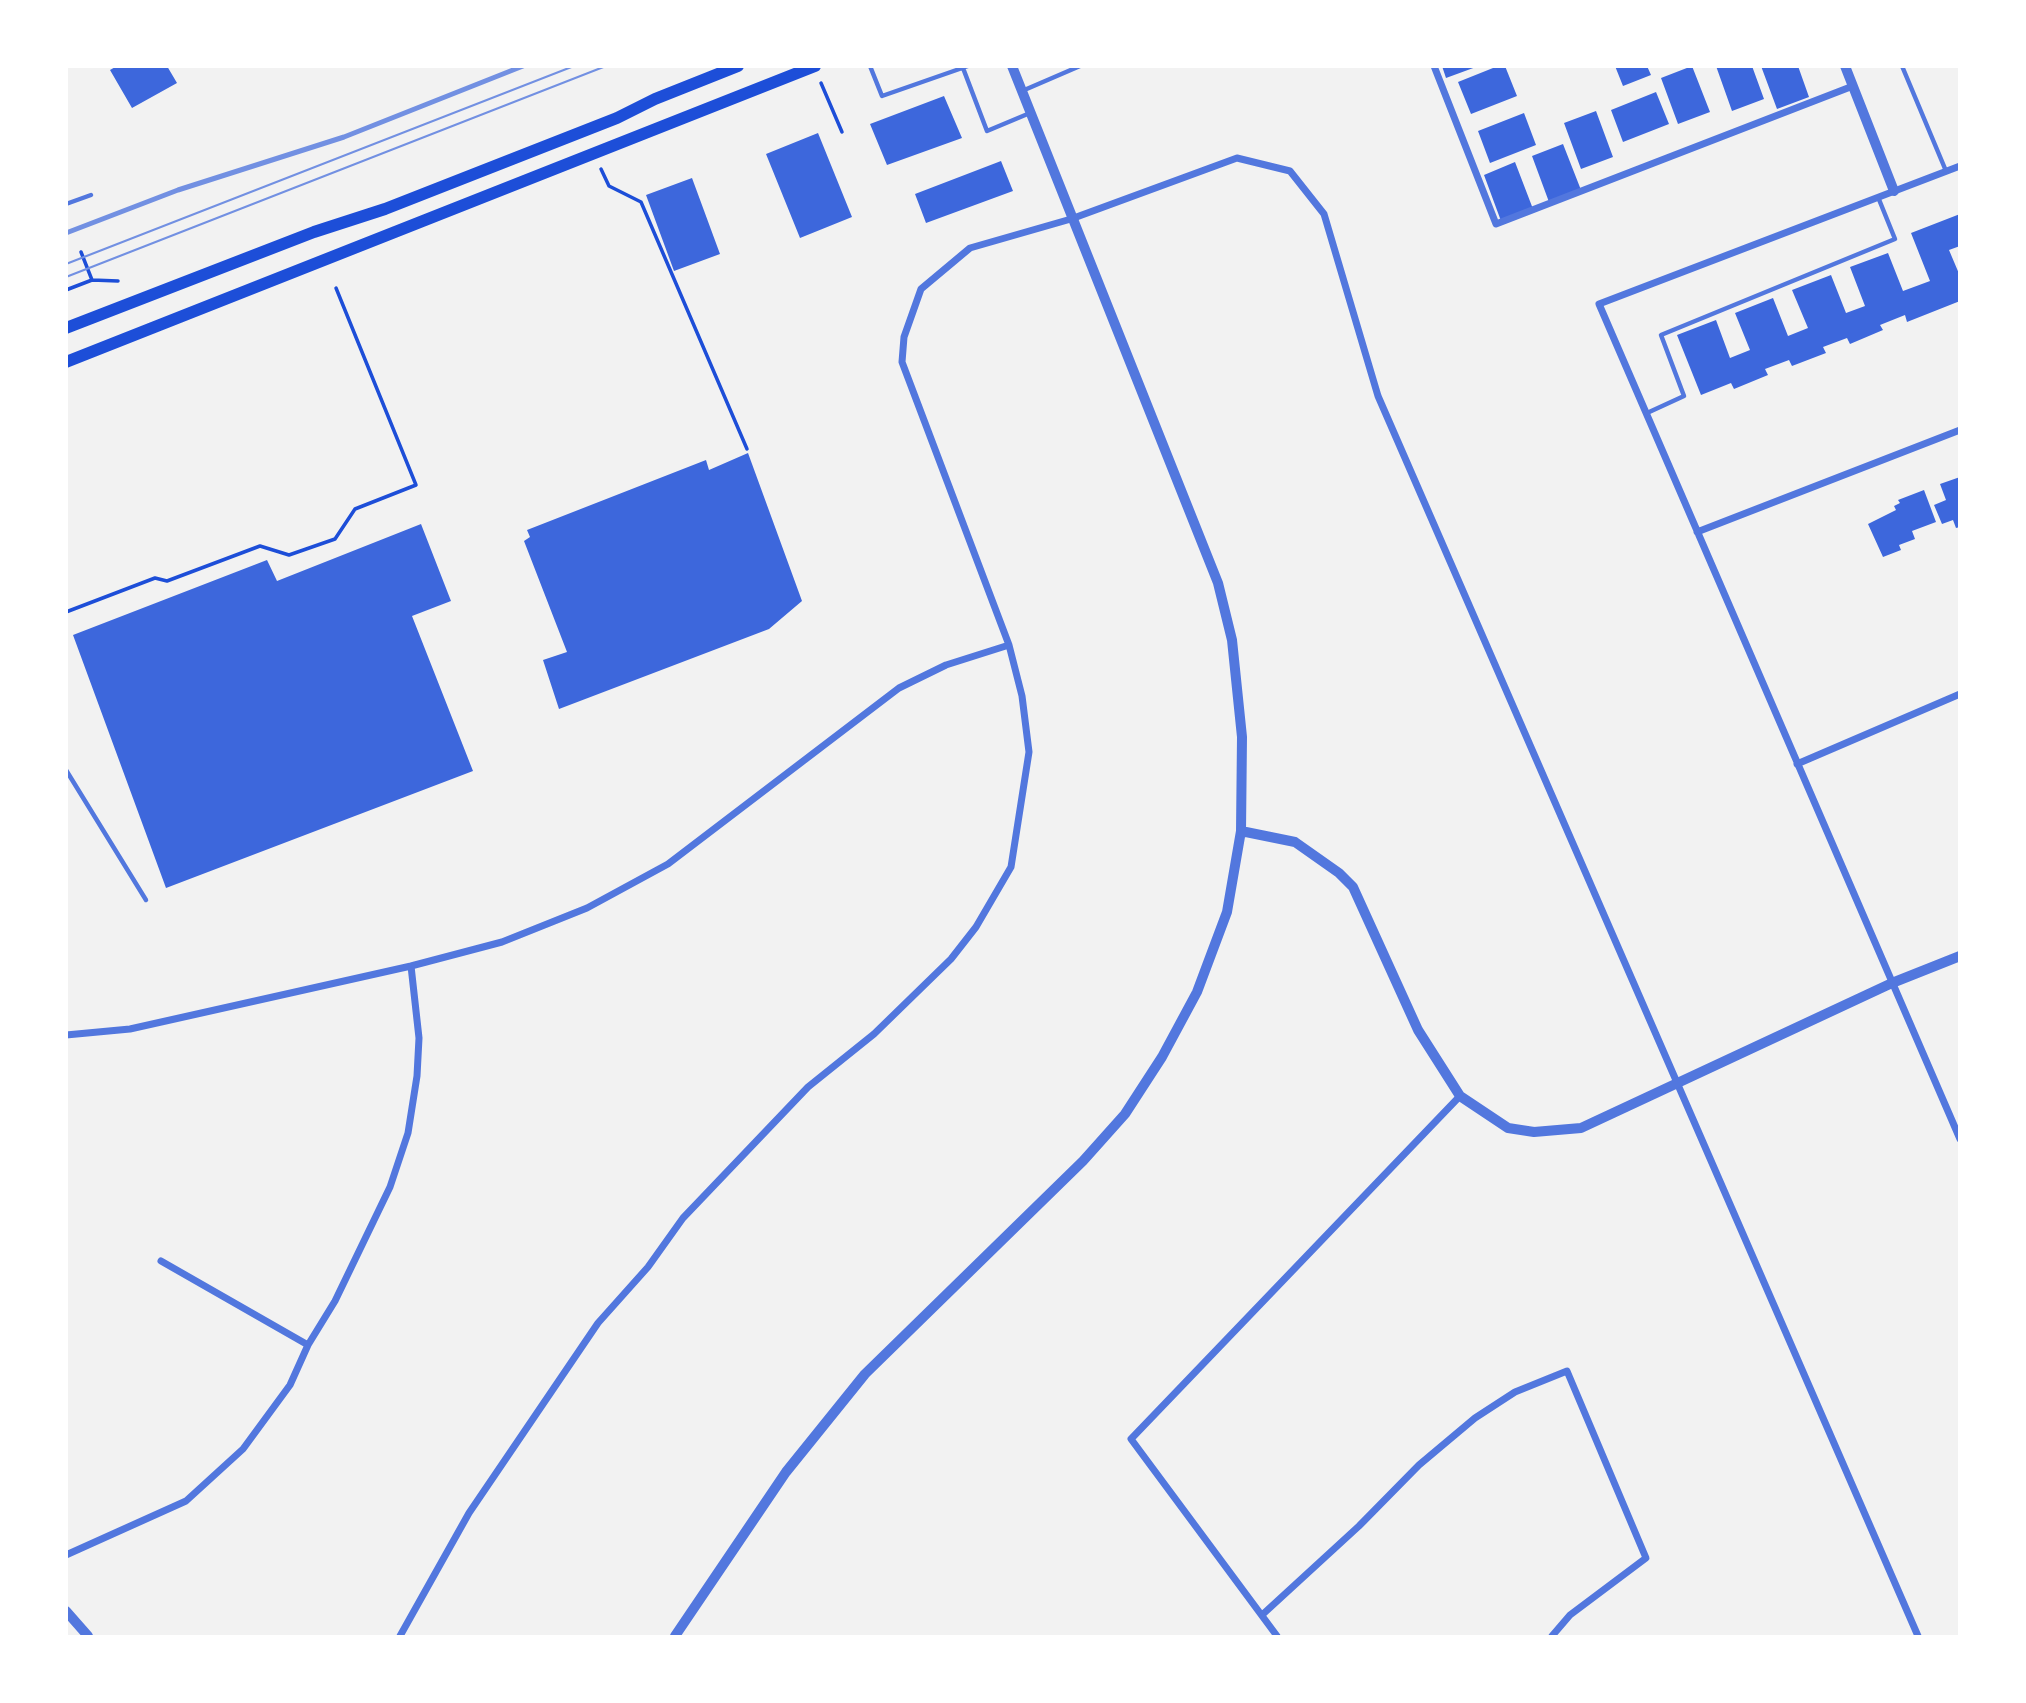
<!DOCTYPE html>
<html>
<head>
<meta charset="utf-8">
<style>
	body { margin:0 }
	#map { position:relative; width:2026px; height:1703px; overflow:hidden; background:#f2f2f2; font-family:"Golos Text",sans-serif }
	canvas { display:block }
	.frame { position:absolute; inset:0; border:68px solid #fff; pointer-events:none }
</style>
</head>
<body>
<div id="map">
<canvas width="2026" height="1703"></canvas>
<div class="frame"></div>
</div>
<script>
const ctx = document.querySelector('canvas').getContext('2d');
ctx.lineJoin = 'round';
function paint(path, color) {
  ctx.fillStyle = color;
  ctx.fill(path, 'evenodd');
}
function toPath(rows) {
  const path = new Path2D();
  for (const r of rows) {
    path.moveTo(r[0], r[1]);
    for (let i = 2; i < r.length; i += 2) path.lineTo(r[i], r[i + 1]);
  }
  return path;
}
function stroke(path, color, width, dash) {
  ctx.strokeStyle = color;
  ctx.lineWidth = width;
  ctx.lineCap = dash ? 'butt' : 'round';
  ctx.setLineDash(dash || []);
  ctx.stroke(path);
}
const building = toPath([
	[117,66,167,66,177,83,132,108,110,70],
	[1442,66,1476,66,1476,67,1446,78],
	[1498,66,1505,66,1517,96,1471,114,1458,82],
	[1615,66,1647,66,1651,75,1623,86],
	[1692,66,1710,112,1678,124,1661,78],
	[1716,66,1752,66,1764,99,1732,111],
	[1761,66,1798,66,1809,97,1777,109],
	[1656,92,1669,124,1623,142,1611,110],
	[944,96,962,138,887,165,870,124],
	[1596,111,1613,157,1581,169,1564,123],
	[1524,113,1536,145,1490,163,1478,131],
	[818,133,852,217,800,238,766,154],
	[1563,144,1581,190,1549,202,1532,156],
	[1001,161,1013,191,926,223,915,194],
	[1515,162,1533,209,1501,221,1484,175],
	[692,178,720,254,674,271,646,195],
	[1960,214,1960,246,1949,250,1960,276,1960,301,1907,322,1905,315,1880,325,1883,330,1850,344,1847,338,1823,347,1826,353,1792,366,1789,360,1765,369,1768,375,1734,389,1731,383,1701,395,1677,335,1716,320,1730,358,1750,350,1735,313,1773,298,1788,336,1808,328,1792,290,1831,275,1846,313,1865,306,1850,267,1888,253,1903,291,1930,281,1911,233],
	[748,453,802,601,769,629,559,709,543,660,567,652,524,541,530,537,527,530,706,460,709,470],
	[1960,477,1960,527,1956,528,1953,520,1942,524,1934,505,1946,500,1940,484],
	[1924,490,1936,522,1912,531,1915,539,1899,545,1901,550,1883,557,1868,524,1896,510,1894,506,1900,503,1898,500],
	[421,524,451,601,412,616,473,771,166,888,73,635,267,560,277,581]
]);
const path = toPath([
	[821,83,842,132],
	[601,169,609,186,641,202,747,449],
	[81,252,92,280],
	[66,290,92,280,118,281],
	[66,612,155,578,167,581,260,546,289,555,335,539,355,509,416,485,336,288]
]);
const service = toPath([
	[870,66,882,96,968,66],
	[1902,66,1946,171],
	[963,68,987,131,1030,113],
	[1022,91,1080,66],
	[66,204,91,195],
	[1647,413,1684,396,1661,335,1895,239,1878,197],
	[66,770,146,900]
]);
const minor = toPath([
	[1434,66,1496,224,1853,86],
	[1960,166,1599,304,1960,1139],
	[1697,532,1960,430],
	[1797,764,1960,694],
	[66,1035,130,1029,411,966,502,942,587,908,668,864,899,688,946,665,1009,645],
	[161,1261,308,1345],
	[66,1555,186,1501,243,1449,290,1385,308,1345,335,1301,390,1187,408,1133,417,1076,419,1038,411,966],
	[1262,1615,1359,1526,1419,1465,1475,1418,1515,1392,1567,1371,1646,1558,1570,1615,1552,1636],
	[400,1636,469,1513,598,1323,648,1267,683,1218,808,1087,874,1034,951,959,976,927,1011,867,1029,752,1022,696,1009,645,902,362,904,337,921,289,970,248,1071,219,1237,158,1290,171,1324,214,1378,396,1918,1636],
	[1277,1636,1131,1439,1460,1096]
]);
const tertiary = toPath([
	[1845,66,1894,191],
	[1241,831,1295,842,1339,873,1353,887,1418,1030,1460,1096,1508,1128,1534,1132,1581,1128,1892,983,1960,956],
	[66,1611,88,1636],
	[675,1636,786,1472,865,1374,1083,1161,1125,1114,1162,1057,1197,992,1227,912,1241,831,1242,737,1232,640,1218,583,1012,66]
]);
const secondary = toPath([
	[66,328,314,232,385,209,617,118,655,99,738,66],
	[66,362,815,66]
]);
const tram = toPath([
	[66,264,574,66],
	[66,277,606,66]
]);
const rail = toPath([
	[66,233,178,190,344,137,523,66]
]);
paint(building, '#3d67dc');
stroke(path, '#1d4ed8', 3.5);
stroke(service, '#5277de', 4.5);
stroke(minor, '#5277de', 7);
stroke(tertiary, '#5277de', 10);
stroke(secondary, '#1d4ed8', 12);
stroke(tram, '#7290e2', 2);
stroke(rail, '#7290e2', 5);
</script>
</body>
</html>
